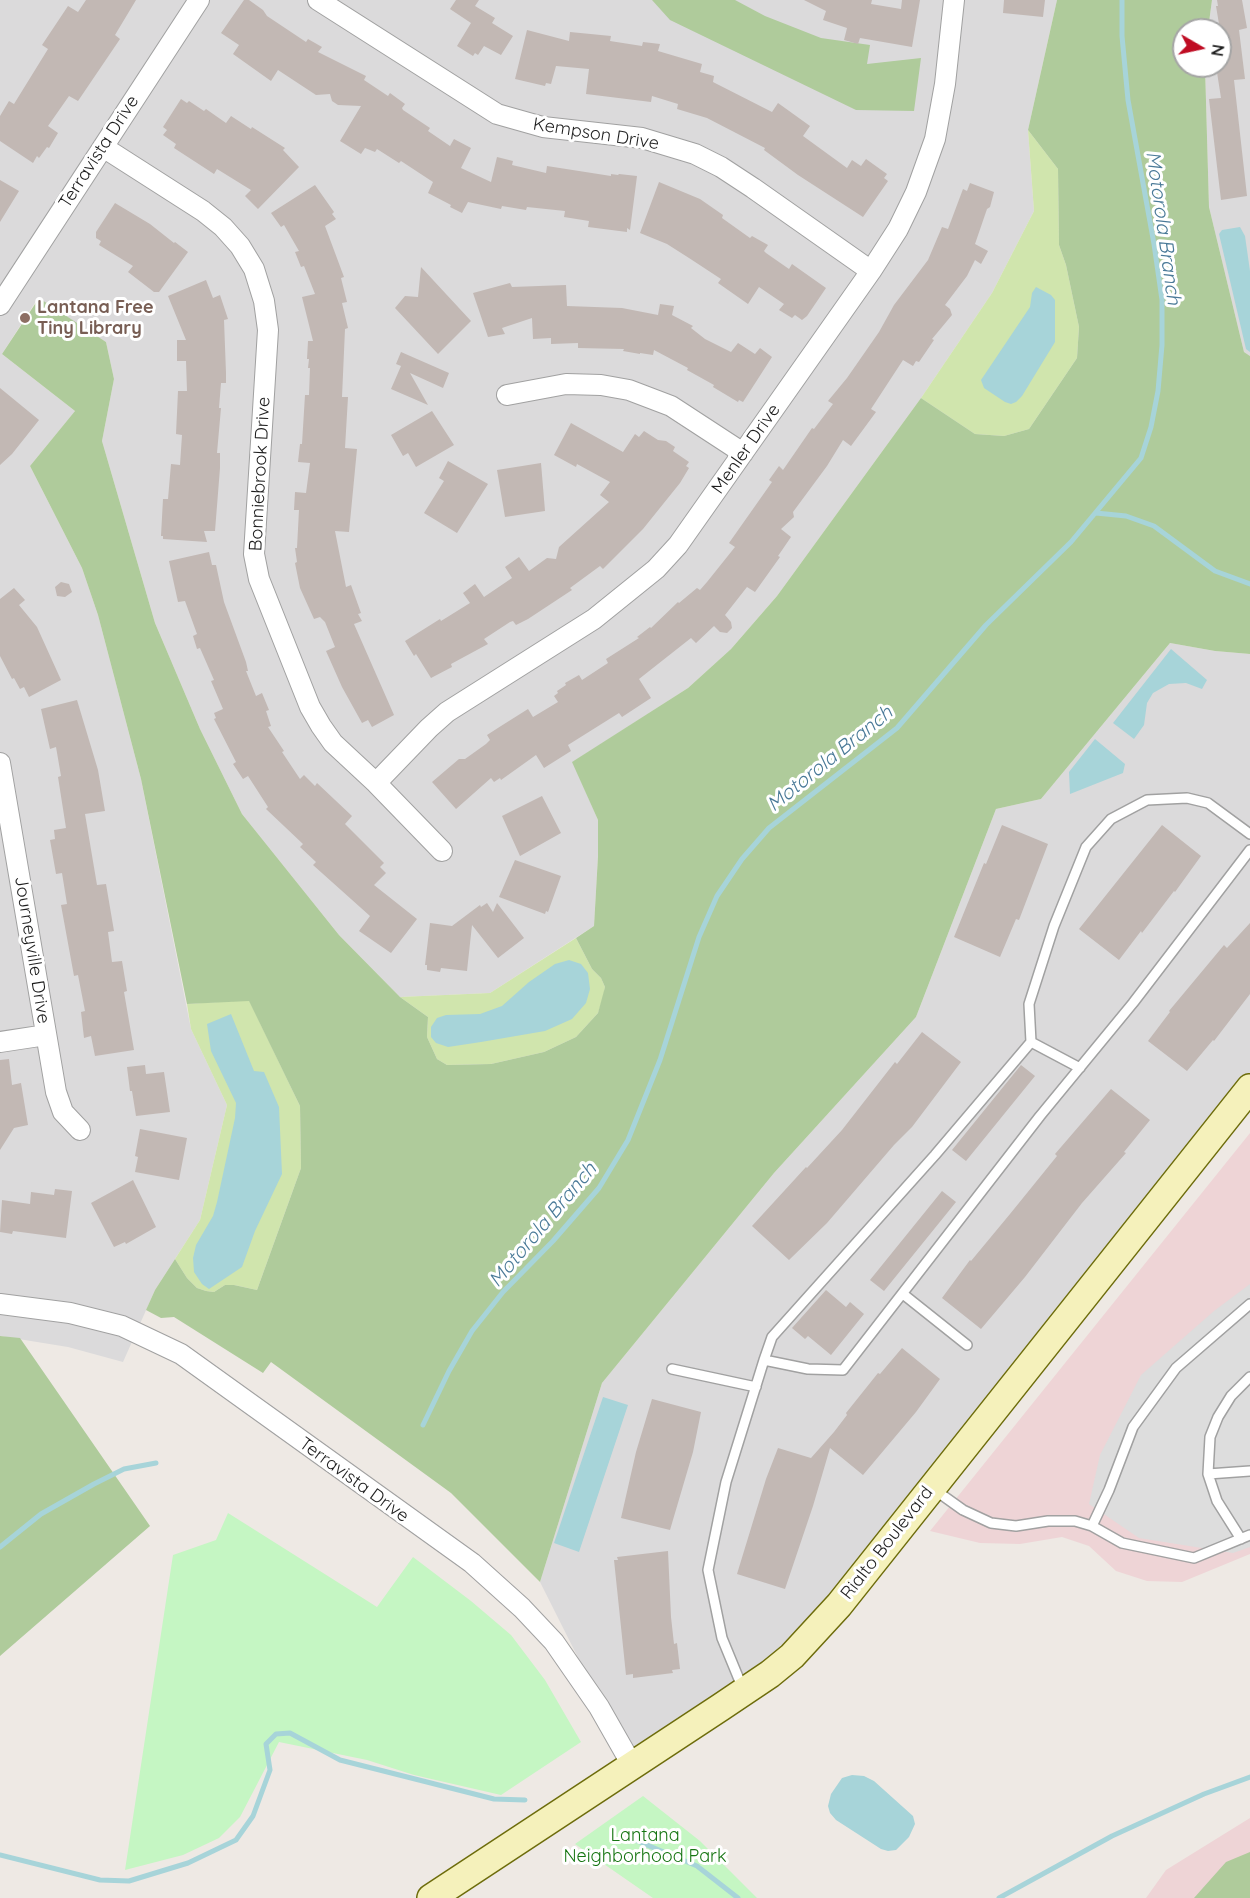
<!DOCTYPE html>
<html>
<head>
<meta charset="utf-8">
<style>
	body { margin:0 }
	#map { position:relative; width:1250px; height:1898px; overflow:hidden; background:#eee9e4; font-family:Quicksand,sans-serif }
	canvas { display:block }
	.north { position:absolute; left:1172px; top:18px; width:60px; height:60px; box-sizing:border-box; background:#fff; border:2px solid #a5a5a5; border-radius:50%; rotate:99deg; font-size:16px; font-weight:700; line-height:24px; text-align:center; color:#1d1d1d }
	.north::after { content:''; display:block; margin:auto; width:21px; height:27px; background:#bf0c23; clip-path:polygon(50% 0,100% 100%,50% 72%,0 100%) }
</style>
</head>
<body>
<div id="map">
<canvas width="1250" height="1898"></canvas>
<div class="north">N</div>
</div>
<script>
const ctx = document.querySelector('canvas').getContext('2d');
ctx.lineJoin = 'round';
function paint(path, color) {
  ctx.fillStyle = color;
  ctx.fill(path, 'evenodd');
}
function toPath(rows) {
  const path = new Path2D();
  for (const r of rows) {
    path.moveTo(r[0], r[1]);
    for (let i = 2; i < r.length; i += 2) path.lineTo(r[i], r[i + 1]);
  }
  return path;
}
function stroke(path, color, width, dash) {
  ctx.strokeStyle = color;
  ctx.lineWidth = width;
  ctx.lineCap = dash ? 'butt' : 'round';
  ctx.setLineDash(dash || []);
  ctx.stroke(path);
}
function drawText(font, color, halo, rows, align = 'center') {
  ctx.font = font + ' Quicksand,sans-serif';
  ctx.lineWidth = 6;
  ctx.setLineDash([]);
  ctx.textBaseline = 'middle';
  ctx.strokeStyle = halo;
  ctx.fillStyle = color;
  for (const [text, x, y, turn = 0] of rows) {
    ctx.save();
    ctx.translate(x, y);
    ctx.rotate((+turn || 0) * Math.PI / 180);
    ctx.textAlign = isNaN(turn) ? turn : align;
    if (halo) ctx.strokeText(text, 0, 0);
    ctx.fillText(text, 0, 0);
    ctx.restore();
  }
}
const residential = toPath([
	[0,0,1057,0,1028,130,1034,211,992,293,921,398,777,596,731,649,688,688,573,762,598,820,598,856,594,926,490,993,400,997,339,935,242,814,200,729,155,623,102,441,114,379,106,342,38,298,2,354,75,411,30,466,82,568,98,615,141,779,191,1029,227,1105,200,1220,155,1290,123,1362,68,1347,0,1336],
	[1212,0,1250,0,1250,356,1244,352,1209,207,1205,66,1220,66,1220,30,1208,30],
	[1170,643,1215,651,1250,654,1250,1088,839,1605,632,1765,540,1582,602,1383,774,1173,916,1017,996,809,1041,799]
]);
const commercial = toPath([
	[1250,1133,1250,1554,1182,1582,1147,1581,1116,1571,1089,1546,1062,1537,1020,1544,980,1543,930,1531],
	[1250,1818,1250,1898,1146,1898,1166,1870]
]);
const grass = toPath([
	[1028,130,1058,169,1059,245,1066,265,1079,327,1077,358,1029,429,1004,436,975,434,921,398,992,293,1034,211],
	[576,938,592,969,601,978,605,987,603,998,598,1013,576,1037,544,1052,491,1064,447,1065,437,1059,427,1037,428,1017,400,997,490,993],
	[249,1000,300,1106,301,1168,257,1290,234,1285,225,1285,214,1292,206,1291,197,1288,187,1278,175,1259,200,1220,227,1105,191,1029,187,1004]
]);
const forest = toPath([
	[652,0,735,0,765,16,821,38,870,45,867,64,921,58,914,111,856,110,670,20],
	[1057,0,1212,0,1208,30,1184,30,1184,66,1205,66,1209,207,1244,352,1250,356,1250,654,1215,651,1170,643,1041,799,996,809,916,1017,774,1173,602,1383,540,1582,451,1493,271,1362,263,1373,174,1317,161,1318,146,1310,155,1290,175,1259,187,1278,197,1288,206,1291,214,1292,225,1285,234,1285,257,1290,301,1168,300,1106,249,1001,187,1004,141,779,98,615,82,568,30,466,75,411,2,354,39,298,106,342,114,379,102,441,155,623,200,729,242,814,339,935,400,997,428,1017,427,1037,437,1059,447,1065,491,1064,544,1052,576,1037,598,1013,605,987,601,978,592,969,576,938,594,926,598,856,598,820,572,762,688,688,731,649,777,596,921,398,975,434,1004,436,1029,429,1077,358,1079,327,1066,265,1059,245,1058,169,1028,130],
	[0,1336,20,1338,150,1526,0,1656],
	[1250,1852,1250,1898,1194,1898,1226,1862]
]);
const park = toPath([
	[228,1513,377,1607,413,1557,471,1601,511,1635,545,1680,581,1742,501,1795,414,1775,367,1760,279,1742,240,1817,219,1838,183,1855,125,1870,173,1555,216,1540],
	[643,1796,700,1841,757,1898,653,1898,575,1844]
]);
const parking = toPath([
	[1250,1284,1250,1547,1233,1553,1139,1538,1089,1504,1100,1455,1141,1375,1214,1311]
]);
const water = toPath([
	[1240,227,1245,236,1250,271,1250,352,1246,349,1219,234,1222,230],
	[1036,287,1051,295,1055,300,1055,342,1022,396,1016,402,1011,404,1005,402,984,388,981,380,1030,307,1032,293],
	[1171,649,1207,680,1202,689,1186,683,1169,684,1153,693,1147,703,1144,725,1134,739,1113,723],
	[1095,739,1125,764,1123,773,1070,794,1069,772],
	[569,960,581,964,588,973,590,989,586,1003,572,1019,545,1031,481,1042,448,1047,436,1043,431,1037,431,1027,437,1018,446,1015,480,1014,502,1006,529,982,555,964],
	[231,1014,254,1071,264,1072,279,1107,282,1174,255,1231,242,1267,209,1289,202,1284,194,1272,193,1258,196,1245,213,1216,217,1202,235,1118,236,1103,211,1051,207,1024],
	[603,1397,628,1405,579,1552,554,1543],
	[852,1775,864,1776,874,1781,913,1816,915,1824,909,1837,896,1850,888,1851,881,1849,836,1820,830,1813,828,1806,831,1794,842,1778]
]);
const stream = toPath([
	[1096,513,1126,516,1154,526,1215,571,1250,584],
	[423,1425,449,1371,472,1331,503,1292,553,1241,599,1188,628,1140,660,1060,699,937,717,896,742,859,769,828,897,728,986,625,1071,542,1141,458,1151,427,1158,391,1162,345,1162,300,1154,244,1128,100,1122,36,1122,0],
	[0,1547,41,1514,94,1484,124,1469,156,1463],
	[628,1837,697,1866,738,1898],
	[0,1855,100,1880,129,1881,188,1863,236,1840,253,1816,270,1770,266,1744,276,1734,290,1733,340,1760,494,1799,525,1800],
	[999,1898,1112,1836,1204,1794,1250,1777]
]);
const building = toPath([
	[86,0,136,0,115,35,120,39,78,101,69,96,48,126,58,133,49,148,47,147,39,158,37,156,33,163,0,141,0,116,9,101,14,104,48,49,42,45,68,6,78,12],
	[244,0,249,0,263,10,267,16,306,42,308,39,322,47,318,52,366,76,364,80,388,96,390,93,405,104,402,108,403,110,430,128,428,131,450,146,454,139,471,148,461,168,491,182,497,157,513,161,512,165,546,173,547,166,611,176,611,174,618,175,619,174,637,176,630,230,627,228,627,232,588,227,589,221,564,217,565,211,527,207,526,210,502,206,501,209,468,202,462,213,450,207,451,205,428,193,433,182,401,161,399,163,377,149,375,152,365,148,361,154,340,141,361,106,338,105,332,101,330,94,316,95,278,70,271,81,233,54,239,45,221,33],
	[456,0,479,0,475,6,495,18,492,23,513,36,501,55,484,46,478,55,475,53,473,56,457,46,471,23,450,9],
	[804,0,872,0,871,4,901,9,902,0,920,0,912,47,860,38,858,44,844,40,847,28,823,20,826,11],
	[1004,0,1045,0,1043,17,1003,13],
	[1217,0,1242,0,1247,28,1239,30,1245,79,1234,80,1247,196,1221,200,1209,99,1221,98,1216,66,1220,66,1220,30,1216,6,1218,6],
	[527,30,569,41,570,32,611,36,610,41,642,46,643,42,660,44,658,51,702,64,700,72,714,76,713,82,772,112,778,103,810,126,803,136,847,168,852,160,861,166,866,159,887,174,884,178,888,181,863,217,798,175,764,150,765,148,707,118,677,109,678,104,652,96,651,102,586,94,589,69,556,66,551,84,546,83,545,86,515,79],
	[181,99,187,103,189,101,204,111,206,109,226,123,231,116,251,129,252,127,285,148,283,150,299,167,258,209,245,196,251,190,217,169,214,174,174,148,176,144,163,135,167,130,163,127],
	[0,180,19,191,0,222],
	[659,182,700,199,723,215,722,218,750,238,752,236,768,245,764,251,766,253,789,269,792,264,826,288,807,316,802,320,795,315,792,318,779,310,784,304,759,287,748,304,718,283,721,279,689,258,667,244,640,233],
	[970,183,994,192,990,207,987,209,975,244,988,251,981,264,975,260,967,276,945,305,950,309,952,315,932,339,934,340,919,362,916,361,913,366,903,360,871,409,876,412,851,446,843,440,827,466,793,512,794,517,781,529,791,537,778,556,780,557,755,592,747,587,725,615,731,622,732,628,727,633,720,632,714,626,696,643,691,638,639,679,651,698,622,717,619,713,568,745,571,751,544,768,536,755,501,780,500,778,494,782,491,778,456,809,432,782,459,759,465,759,486,744,490,740,487,735,501,726,528,709,533,717,558,702,554,696,558,693,557,691,566,685,565,683,579,675,582,680,608,663,606,659,639,638,637,637,650,627,651,628,678,602,679,603,697,588,700,590,707,582,735,547,729,543,772,482,769,480,779,466,783,470,812,428,814,429,833,404,828,401,847,378,879,332,894,305,928,260,942,227,948,229,963,189,967,191],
	[315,185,334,212,332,214,336,219,325,226,344,277,341,278,347,302,342,303,348,328,345,329,342,397,348,397,345,448,357,449,349,532,335,531,346,587,351,585,361,613,358,614,362,621,354,624,394,715,372,727,368,720,362,723,342,687,326,651,335,647,325,622,320,617,314,619,300,588,295,563,297,562,295,548,297,548,299,510,294,510,295,492,306,493,310,463,298,462,300,444,302,444,305,395,309,395,310,368,308,368,309,359,307,359,308,341,313,341,302,297,315,294,304,266,301,267,295,252,299,251,284,225,281,227,271,213],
	[115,203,150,224,174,243,175,242,188,252,159,292,154,292,128,272,133,266,99,245,101,241,96,238,96,232],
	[421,267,471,321,438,354,395,308,405,296,418,297],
	[206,280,213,298,220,295,228,319,224,320,226,373,226,383,221,383,219,408,221,408,217,453,220,453,220,468,215,531,204,531,207,542,163,539,163,536,161,536,163,499,168,499,171,464,180,465,182,435,176,434,178,391,187,391,186,361,177,361,177,340,186,340,168,296],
	[510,283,512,287,566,285,567,306,622,308,658,315,660,304,674,306,672,315,693,326,691,328,705,339,731,352,738,343,755,354,760,348,772,357,743,402,739,400,738,402,713,387,714,385,687,370,688,368,654,350,653,355,640,353,640,354,623,351,624,349,578,348,578,343,551,344,551,338,533,339,532,318,502,328,505,334,488,337,473,293],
	[401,352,449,373,443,388,410,373,428,405,391,389,401,366,396,364],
	[0,388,39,420,12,454,0,465],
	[432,411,454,445,416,467,408,453,403,456,391,435],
	[571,423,623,452,635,434,639,437,644,431,658,440,666,441,675,447,673,451,689,462,686,466,689,468,680,483,643,529,603,569,600,566,570,588,572,590,528,619,516,625,513,621,510,622,484,639,488,644,451,664,452,667,431,678,416,654,414,656,405,641,440,619,441,621,470,603,463,593,475,584,484,597,512,578,505,567,519,557,529,571,547,558,556,559,559,547,609,502,600,495,610,482,577,464,576,467,554,455],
	[448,461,488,484,457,533,424,513,444,481,439,478],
	[541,463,545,511,505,517,497,470],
	[209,552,212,565,216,565,224,602,246,662,248,671,246,671,256,696,262,693,269,710,266,711,271,726,268,727,284,751,282,752,300,779,304,775,315,786,317,783,352,816,345,824,384,863,380,867,386,873,374,885,417,919,391,953,359,931,370,916,313,865,316,862,300,847,303,844,266,809,268,807,248,776,243,779,233,764,236,762,214,719,216,718,214,713,223,709,211,681,214,680,200,648,197,649,193,636,197,634,185,601,178,602,169,561],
	[61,582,69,584,72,592,65,597,57,596,55,587],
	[14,588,25,600,19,605,37,627,61,680,29,697,24,687,20,689,14,678,12,679,0,656,0,599],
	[77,700,98,770,105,811,85,814,97,885,106,884,114,931,108,932,112,962,122,961,127,991,124,992,134,1050,95,1056,91,1036,84,1038,81,1012,85,1011,78,975,74,976,61,905,67,904,62,873,56,874,50,840,55,839,54,830,66,828,58,777,61,776,56,747,50,749,41,709],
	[542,796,561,833,520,856,502,816],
	[1002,825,1048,844,1019,920,1016,919,1000,957,954,937,984,863,986,864],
	[1162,825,1201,856,1175,892,1174,891,1142,933,1141,931,1119,960,1079,929],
	[515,860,561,876,548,912,546,911,545,914,499,897],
	[487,903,493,912,497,903,524,938,498,958,472,925,467,971,441,968,440,972,427,970,427,965,425,965,430,923,452,926,480,905,481,907],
	[1250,923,1250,994,1214,1041,1213,1040,1187,1071,1148,1041,1170,1012,1169,1011,1224,945,1227,948],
	[922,1032,961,1062,912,1127,894,1145,827,1223,789,1260,752,1226,806,1167,807,1168,842,1130,895,1062,897,1064],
	[9,1059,12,1085,21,1083,28,1125,14,1128,0,1150,0,1060],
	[145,1065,146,1074,164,1072,170,1112,136,1116,132,1091,130,1091,127,1067],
	[1021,1065,1035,1076,966,1161,952,1150],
	[1111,1089,1150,1120,1124,1152,1126,1153,1082,1203,1025,1277,981,1329,942,1298,970,1260,971,1261,1010,1214,1057,1156,1055,1154],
	[140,1129,187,1138,179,1180,135,1172,138,1157,135,1156],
	[133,1180,156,1227,126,1244,125,1242,114,1247,91,1203],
	[55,1189,72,1191,66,1238,13,1231,12,1234,0,1232,2,1200,30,1204,31,1192,54,1195],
	[942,1191,956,1202,884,1291,870,1280],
	[826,1290,846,1307,850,1302,864,1314,831,1355,808,1336,805,1339,792,1328],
	[902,1348,940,1379,916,1412,863,1475,830,1448,813,1506,785,1589,737,1574,766,1479,778,1448,811,1458,834,1432,847,1415,846,1413,878,1373,880,1374],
	[652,1399,701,1412,693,1452,670,1530,621,1518,636,1452],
	[668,1551,671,1617,674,1644,677,1643,680,1669,672,1670,673,1673,633,1678,633,1674,626,1675,614,1560,618,1560,617,1557]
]);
const lane = toPath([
	[1080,1068,1031,1042,1029,1004,1054,926,1086,847,1111,819,1147,800,1187,798,1208,803,1250,834],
	[903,1294,967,1345],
	[764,1360,772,1337,935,1155,1031,1042],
	[672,1369,756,1387],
	[1208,1474,1210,1437,1218,1417,1231,1396,1250,1377],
	[935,1490,963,1510,991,1523,1016,1526,1048,1521,1075,1521,1092,1526,1122,1543,1194,1558,1250,1535],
	[1092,1526,1109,1490,1133,1427,1176,1368,1250,1304],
	[1241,1539,1217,1501,1208,1474,1250,1471],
	[743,1689,722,1638,708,1570,726,1482,764,1360,808,1369,843,1370,1040,1116,1133,1003,1250,850]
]);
const street = toPath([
	[318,0,497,114,543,127,642,138,695,154,721,167,753,188,871,271],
	[103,147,203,211,223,227,240,246,254,269,264,301,268,330,254,554,259,579,310,707,321,726,333,743,376,783,442,851],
	[0,305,199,0],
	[507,395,566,384,601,385,629,390,671,406,743,453],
	[0,763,56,1092,63,1112,80,1130],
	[376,783,429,728,447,712,594,619,656,569,678,545,871,271,898,229,916,192,935,139,945,84,954,0],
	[0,1042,46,1035],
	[0,1304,70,1313,122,1326,181,1354,472,1563,522,1608,554,1642,599,1707,632,1765]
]);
const secondary = toPath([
	[431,1898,721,1707,770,1674,792,1656,839,1605,1250,1088]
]);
const markers = [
	[25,318,6,"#8d6e63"]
];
const streetNames = [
	["Kempson Drive",596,134,9],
	["Terravista Drive",99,152,-57],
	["Menler Drive",746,449,-55],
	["Bonniebrook Drive",260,474,-87],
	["Journeyville Drive",32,950,81],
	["Terravista Drive",354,1480,36],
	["Rialto Boulevard",887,1543,-52]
];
const educationNames = [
	["Lantana Free",37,308],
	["Tiny Library",37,329]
];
const parkNames = [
	["Lantana",645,1836],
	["Neighborhood Park",645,1857]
];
const waterNames = [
	["Motorola Branch",1163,228,82],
	["Motorola Branch",830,759,-39],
	["Motorola Branch",543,1225,-50]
];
paint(residential, '#dbdadb');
paint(commercial, '#eed4d6');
paint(grass, '#d0e5ad');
paint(forest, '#afcb9b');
paint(park, '#c5f6c3');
paint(parking, '#ddd');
paint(water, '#a7d4d9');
stroke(stream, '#a7d4d9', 5);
paint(building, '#c2b8b4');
stroke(lane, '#a1a1a1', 12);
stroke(street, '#a1a1a1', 22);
stroke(secondary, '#6d6c0b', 30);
stroke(lane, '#fff', 9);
stroke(street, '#fff', 20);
stroke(secondary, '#f5f1bb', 27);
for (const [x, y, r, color] of markers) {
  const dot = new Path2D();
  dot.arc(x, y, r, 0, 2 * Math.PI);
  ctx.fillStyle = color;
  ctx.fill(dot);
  stroke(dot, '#fff', 2);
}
drawText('18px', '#1d1d1d', '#fff', streetNames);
drawText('bold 18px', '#785e54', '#fff', educationNames, 'left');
drawText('18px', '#167512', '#fff', parkNames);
drawText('italic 20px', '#4a7a98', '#fff', waterNames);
</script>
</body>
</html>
